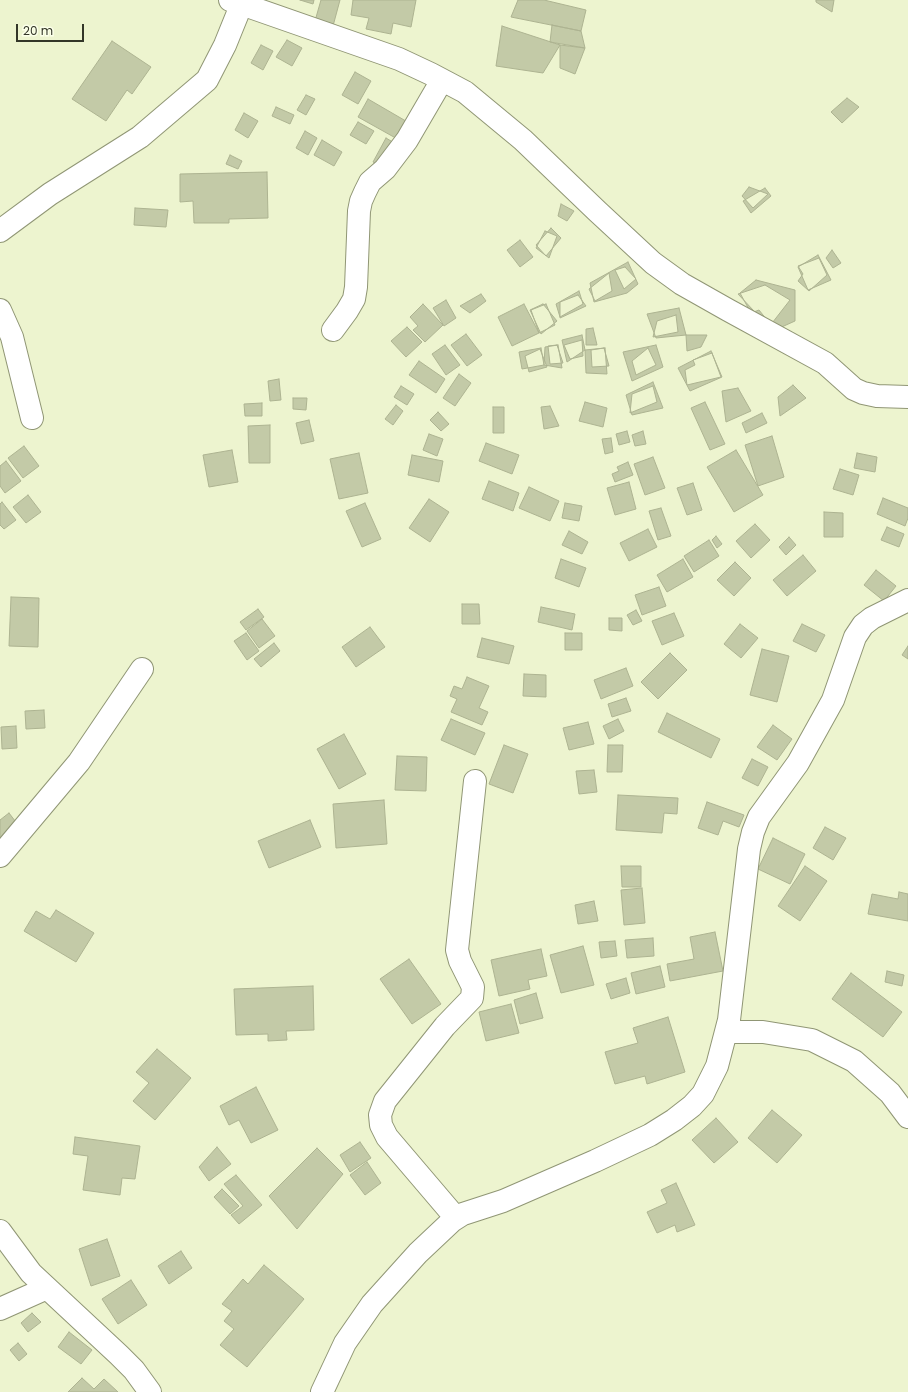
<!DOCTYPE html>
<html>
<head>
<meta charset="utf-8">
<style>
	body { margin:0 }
	#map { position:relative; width:908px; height:1392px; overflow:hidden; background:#edf4cf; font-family:Poppins,sans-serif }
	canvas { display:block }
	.scale { position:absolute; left:16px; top:24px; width:68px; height:18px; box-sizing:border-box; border:2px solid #333628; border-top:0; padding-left:5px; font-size:12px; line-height:14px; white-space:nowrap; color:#333628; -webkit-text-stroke:3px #fbffe9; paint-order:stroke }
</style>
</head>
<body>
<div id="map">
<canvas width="908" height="1392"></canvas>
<div class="scale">20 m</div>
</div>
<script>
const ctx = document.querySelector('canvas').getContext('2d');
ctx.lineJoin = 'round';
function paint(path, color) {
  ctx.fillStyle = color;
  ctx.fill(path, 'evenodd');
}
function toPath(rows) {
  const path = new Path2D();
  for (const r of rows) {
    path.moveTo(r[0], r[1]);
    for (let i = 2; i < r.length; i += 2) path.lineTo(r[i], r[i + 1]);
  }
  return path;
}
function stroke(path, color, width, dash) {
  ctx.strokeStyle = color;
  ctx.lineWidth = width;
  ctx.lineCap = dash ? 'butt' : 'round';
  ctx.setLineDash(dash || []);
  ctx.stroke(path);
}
const building = toPath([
	[300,0,314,0,313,4,300,0],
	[321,0,340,0,333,26,315,21,321,0],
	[353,0,416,0,411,27,393,23,391,34,366,29,369,18,351,15,353,0],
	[518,0,544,0,586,10,581,31,511,17,518,0],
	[816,0,834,0,832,12,816,2,816,0],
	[552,25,581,31,585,48,550,42,552,25],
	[502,26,560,45,543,73,496,66,502,26],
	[287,40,302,48,292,66,276,57,287,40],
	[112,41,151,67,132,94,127,90,106,121,72,99,112,41],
	[261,45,273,51,263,70,251,63,261,45],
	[560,45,585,48,575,74,560,68,560,45],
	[355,72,371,81,358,104,342,95,355,72],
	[306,95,315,99,306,115,297,110,306,95],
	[847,98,859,107,842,123,831,112,847,98],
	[368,99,411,124,401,141,358,117,368,99],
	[276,107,294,115,290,124,272,116,276,107],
	[244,113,258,121,248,138,235,130,244,113],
	[358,122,374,131,366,144,350,135,358,122],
	[305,131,317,138,308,155,296,148,305,131],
	[386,138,396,144,383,168,373,162,386,138],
	[322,140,342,152,334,166,314,155,322,140],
	[230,155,242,161,238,169,226,164,230,155],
	[267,172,268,218,229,219,229,223,194,223,193,201,180,202,180,174,267,172],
	[749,187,768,194,753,208,742,196,749,187],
	[765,188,771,196,751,213,743,201,765,188],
	[561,204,574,211,567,221,558,216,561,204],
	[135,208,168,210,166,227,134,225,135,208],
	[551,228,561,238,546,256,536,245,551,228],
	[545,231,557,236,549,258,536,248,545,231],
	[520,240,533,257,520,267,507,250,520,240],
	[832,250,841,263,833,268,826,258,832,250],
	[818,255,831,280,808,290,798,267,818,255],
	[819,258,827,275,809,291,798,281,803,274,798,266,819,258],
	[628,262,638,284,627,293,594,302,590,283,628,262],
	[625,267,636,279,624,289,615,270,625,267],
	[609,273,612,291,595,301,589,289,609,273],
	[756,280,795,290,795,321,775,330,759,310,751,313,740,293,756,280],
	[765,285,790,300,769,327,738,294,765,285],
	[579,291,583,304,560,317,556,304,579,291],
	[481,294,486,301,470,313,460,306,481,294],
	[578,295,586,306,560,318,560,302,578,295],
	[446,300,456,318,444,326,433,308,446,300],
	[423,304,443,325,425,342,413,330,418,326,410,317,423,304],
	[524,304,539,333,512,346,498,317,524,304],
	[543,304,557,321,541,334,530,310,543,304],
	[546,304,555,325,539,333,531,310,546,304],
	[679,308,686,335,656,338,647,314,679,308],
	[676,315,678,332,653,337,657,321,676,315],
	[407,327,422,342,406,357,391,341,407,327],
	[593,328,597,345,586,345,586,329,593,328],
	[466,334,482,355,467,366,451,345,466,334],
	[582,335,585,350,567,362,562,340,582,335],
	[686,335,707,335,701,347,687,351,686,335],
	[582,340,583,356,570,359,564,345,582,340],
	[445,345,460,365,446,375,432,354,445,345],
	[557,345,563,363,550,364,548,346,557,345],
	[558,345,562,368,544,365,545,347,558,345],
	[656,345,663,367,632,381,623,352,656,345],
	[541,348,544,365,522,369,519,352,541,348],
	[604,348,609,366,592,367,591,350,604,348],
	[605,348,607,374,586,373,585,350,605,348],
	[648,348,656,365,636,375,632,361,648,348],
	[540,349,547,367,529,372,525,356,540,349],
	[711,351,722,377,690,391,678,368,711,351],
	[712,353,721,377,687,385,685,370,695,365,693,360,712,353],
	[419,361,445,379,436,393,409,375,419,361],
	[459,374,471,383,455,406,443,398,459,374],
	[279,379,281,400,270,401,268,381,279,379],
	[653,382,663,408,632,415,626,395,653,382],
	[793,385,806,398,780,416,778,397,793,385],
	[401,386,414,394,407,405,394,397,401,386],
	[653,386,657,402,630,413,632,394,653,386],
	[738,388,751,411,726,422,722,391,738,388],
	[293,398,307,398,306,410,293,409,293,398],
	[585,402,607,408,603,427,579,421,585,402],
	[705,402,725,444,710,450,691,408,705,402],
	[262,403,262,416,245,416,244,404,262,403],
	[396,405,403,411,393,425,385,419,396,405],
	[550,406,559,426,544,429,541,407,550,406],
	[493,407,504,407,504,433,493,433,493,407],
	[438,412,449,424,441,431,430,420,438,412],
	[762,413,767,423,746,433,742,423,762,413],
	[309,420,314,441,301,444,296,423,309,420],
	[270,425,270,463,249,463,248,426,270,425],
	[627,431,630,442,619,445,616,434,627,431],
	[643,431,646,444,635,446,632,435,643,431],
	[429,434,443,439,437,456,423,450,429,434],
	[772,436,784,477,758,486,745,445,772,436],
	[611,438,613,452,605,454,602,439,611,438],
	[486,443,519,455,512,474,479,461,486,443],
	[24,446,39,466,23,478,8,458,24,446],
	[232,450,238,482,209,487,203,455,232,450],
	[736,450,763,495,734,512,707,467,736,450],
	[359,453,368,493,339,499,330,459,359,453],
	[857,453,877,457,875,472,854,468,857,453],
	[412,455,443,461,439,482,408,475,412,455],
	[653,457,665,488,645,495,634,464,653,457],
	[6,461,21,481,5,493,0,486,0,466,6,461],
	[628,462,633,475,615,482,612,474,619,471,617,467,628,462],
	[840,469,859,475,853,495,833,489,840,469],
	[489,481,519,493,513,511,482,499,489,481],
	[629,482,636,509,615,515,607,488,629,482],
	[693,483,702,510,687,515,677,488,693,483],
	[529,487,559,501,550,521,519,508,529,487],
	[28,495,41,512,26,523,13,507,28,495],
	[883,498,908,508,908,518,905,526,877,514,883,498],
	[429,499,449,512,430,542,409,528,429,499],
	[2,502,16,520,4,529,0,525,0,504,2,502],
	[365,503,381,539,362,547,346,511,365,503],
	[565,503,582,506,579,521,562,518,565,503],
	[661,508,671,536,658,540,649,511,661,508],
	[824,512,843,513,843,537,824,537,824,512],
	[755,524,770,540,751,558,736,541,755,524],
	[887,527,904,534,899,547,881,540,887,527],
	[648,529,657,547,629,561,620,543,648,529],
	[569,531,588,542,582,554,562,545,569,531],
	[716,536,722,544,717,548,712,540,716,536],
	[789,537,796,545,786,555,779,547,789,537],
	[709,540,719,556,694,572,684,556,709,540],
	[803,555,816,571,787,596,773,580,803,555],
	[561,559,586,568,579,587,555,578,561,559],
	[683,559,693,577,667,592,657,575,683,559],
	[735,562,751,578,734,596,717,580,735,562],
	[876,570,896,586,884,601,864,585,876,570],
	[659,587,666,606,642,615,635,595,659,587],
	[11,597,39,598,38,647,9,646,11,597],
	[462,604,479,604,480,624,462,624,462,604],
	[541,607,575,614,572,630,538,622,541,607],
	[258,609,264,617,246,630,240,622,258,609],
	[636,610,642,621,633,625,627,615,636,610],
	[674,613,684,636,662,645,652,621,674,613],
	[609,618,622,618,622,631,609,630,609,618],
	[262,619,275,636,259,648,247,631,262,619],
	[740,624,758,638,741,658,724,644,740,624],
	[802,624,825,635,816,652,793,641,802,624],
	[370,627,385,647,356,667,342,647,370,627],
	[246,633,259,651,247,660,234,641,246,633],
	[565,633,582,633,582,650,565,650,565,633],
	[482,638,514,646,509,664,477,657,482,638],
	[274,643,280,651,261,667,254,659,274,643],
	[908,646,908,659,902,655,908,646],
	[762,649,789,656,777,702,750,695,762,649],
	[670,653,687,670,658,699,641,682,670,653],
	[626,668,633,686,601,699,594,680,626,668],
	[524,674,546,675,546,697,523,696,524,674],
	[467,677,489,686,479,708,488,712,482,725,451,712,457,699,450,696,454,686,462,689,467,677],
	[626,698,631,711,612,717,608,704,626,698],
	[44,710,45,728,26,729,25,711,44,710],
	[667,713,720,739,711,758,658,732,667,713],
	[451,719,485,733,475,755,441,740,451,719],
	[618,719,624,731,609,739,603,726,618,719],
	[588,722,594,744,569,750,563,728,588,722],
	[773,725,792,739,777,760,757,747,773,725],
	[16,726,17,748,2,749,1,727,16,726],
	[344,734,366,774,339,789,317,749,344,734],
	[504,745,528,754,513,793,489,784,504,745],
	[608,745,623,745,622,772,607,772,608,745],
	[397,756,427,757,426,791,395,790,397,756],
	[752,759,768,767,758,786,742,778,752,759],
	[594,770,597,792,579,794,576,771,594,770],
	[618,795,678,798,677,814,664,813,662,833,616,830,618,795],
	[384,800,387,844,336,848,333,804,384,800],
	[707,802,744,815,739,827,723,821,718,835,698,828,707,802],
	[9,813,22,830,0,846,0,820,9,813],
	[310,820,321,847,269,868,258,841,310,820],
	[825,827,846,838,833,860,813,848,825,827],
	[773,838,805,854,790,884,758,869,773,838],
	[621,866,641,866,641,887,622,887,621,866],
	[805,866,827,881,800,921,778,906,805,866],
	[642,888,645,923,624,925,621,890,642,888],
	[899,892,908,894,908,921,868,914,872,894,898,899,899,892],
	[594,901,598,921,578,924,575,905,594,901],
	[56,910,94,933,76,962,24,931,36,911,50,919,56,910],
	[715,932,723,971,670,981,667,964,694,959,690,937,715,932],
	[653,938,654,956,627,958,625,940,653,938],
	[615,941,617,956,601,958,599,942,615,941],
	[583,946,594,985,561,993,550,955,583,946],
	[541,949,547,976,528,980,530,989,499,996,491,960,541,949],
	[409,959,441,1004,412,1024,380,979,409,959],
	[660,966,665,987,636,994,631,973,660,966],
	[887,971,904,975,902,986,885,982,887,971],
	[851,973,902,1012,883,1037,832,999,851,973],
	[626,978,630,993,611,999,606,984,626,978],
	[313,986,314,1030,286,1031,287,1040,268,1041,268,1034,236,1035,234,989,313,986],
	[536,993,543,1018,520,1024,514,1000,536,993],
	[511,1004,519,1033,486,1041,479,1012,511,1004],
	[668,1017,685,1072,647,1084,645,1076,615,1084,605,1052,638,1043,633,1028,668,1017],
	[157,1049,191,1078,155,1120,133,1101,149,1083,136,1072,157,1049],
	[256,1087,278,1130,251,1143,239,1120,229,1125,220,1106,256,1087],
	[772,1110,802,1135,777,1163,748,1138,772,1110],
	[716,1118,738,1142,714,1163,692,1140,716,1118],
	[75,1137,140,1146,135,1179,122,1178,120,1195,83,1190,88,1156,73,1154,75,1137],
	[360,1142,371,1158,350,1172,340,1155,360,1142],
	[217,1147,231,1164,209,1181,199,1167,217,1147],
	[317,1148,343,1174,297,1229,269,1196,317,1148],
	[367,1162,381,1183,365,1195,350,1175,367,1162],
	[236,1175,262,1205,239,1224,231,1215,243,1206,224,1184,236,1175],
	[676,1183,695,1225,677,1232,675,1225,657,1233,647,1212,667,1203,661,1190,676,1183],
	[222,1189,239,1206,230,1214,214,1197,222,1189],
	[107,1239,120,1276,91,1286,79,1249,107,1239],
	[181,1251,192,1268,169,1284,158,1266,181,1251],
	[264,1265,304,1299,247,1367,220,1345,234,1329,224,1321,232,1311,222,1304,243,1279,248,1284,264,1265],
	[131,1280,147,1305,118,1324,102,1299,131,1280],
	[32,1313,41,1322,28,1332,21,1323,32,1313],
	[69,1332,92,1350,81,1364,58,1347,69,1332],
	[18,1343,27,1354,19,1361,10,1350,18,1343],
	[82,1378,94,1389,104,1379,118,1392,68,1392,82,1378]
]);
const minor = toPath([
	[230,0,399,59,431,74,465,92,523,140,597,211,653,263,682,284,728,310,825,363,854,389,863,393,877,396,908,397],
	[0,231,50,194,140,137,207,80,225,45,242,3],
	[0,310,12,337,32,418],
	[333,330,347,311,354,299,356,287,359,211,361,201,365,192,370,182,385,169,407,140,442,80],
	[0,856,79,762,142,669],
	[726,1032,763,1032,812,1040,854,1061,890,1093,908,1117],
	[456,1218,387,1137,381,1125,380,1115,385,1101,445,1026,472,998,473,987,460,961,457,950,475,781],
	[0,1231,31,1273,119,1355,134,1370,150,1392],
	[0,1309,47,1288],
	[322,1392,345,1343,372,1304,418,1253,452,1221,463,1214,503,1201,595,1161,650,1135,674,1120,692,1106,703,1094,717,1066,729,1020,749,849,753,832,759,817,798,763,833,700,855,637,863,625,872,618,908,600]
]);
paint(building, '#c3caa7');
stroke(building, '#adb391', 1);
stroke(minor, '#909675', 24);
stroke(minor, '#fff', 22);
</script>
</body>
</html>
